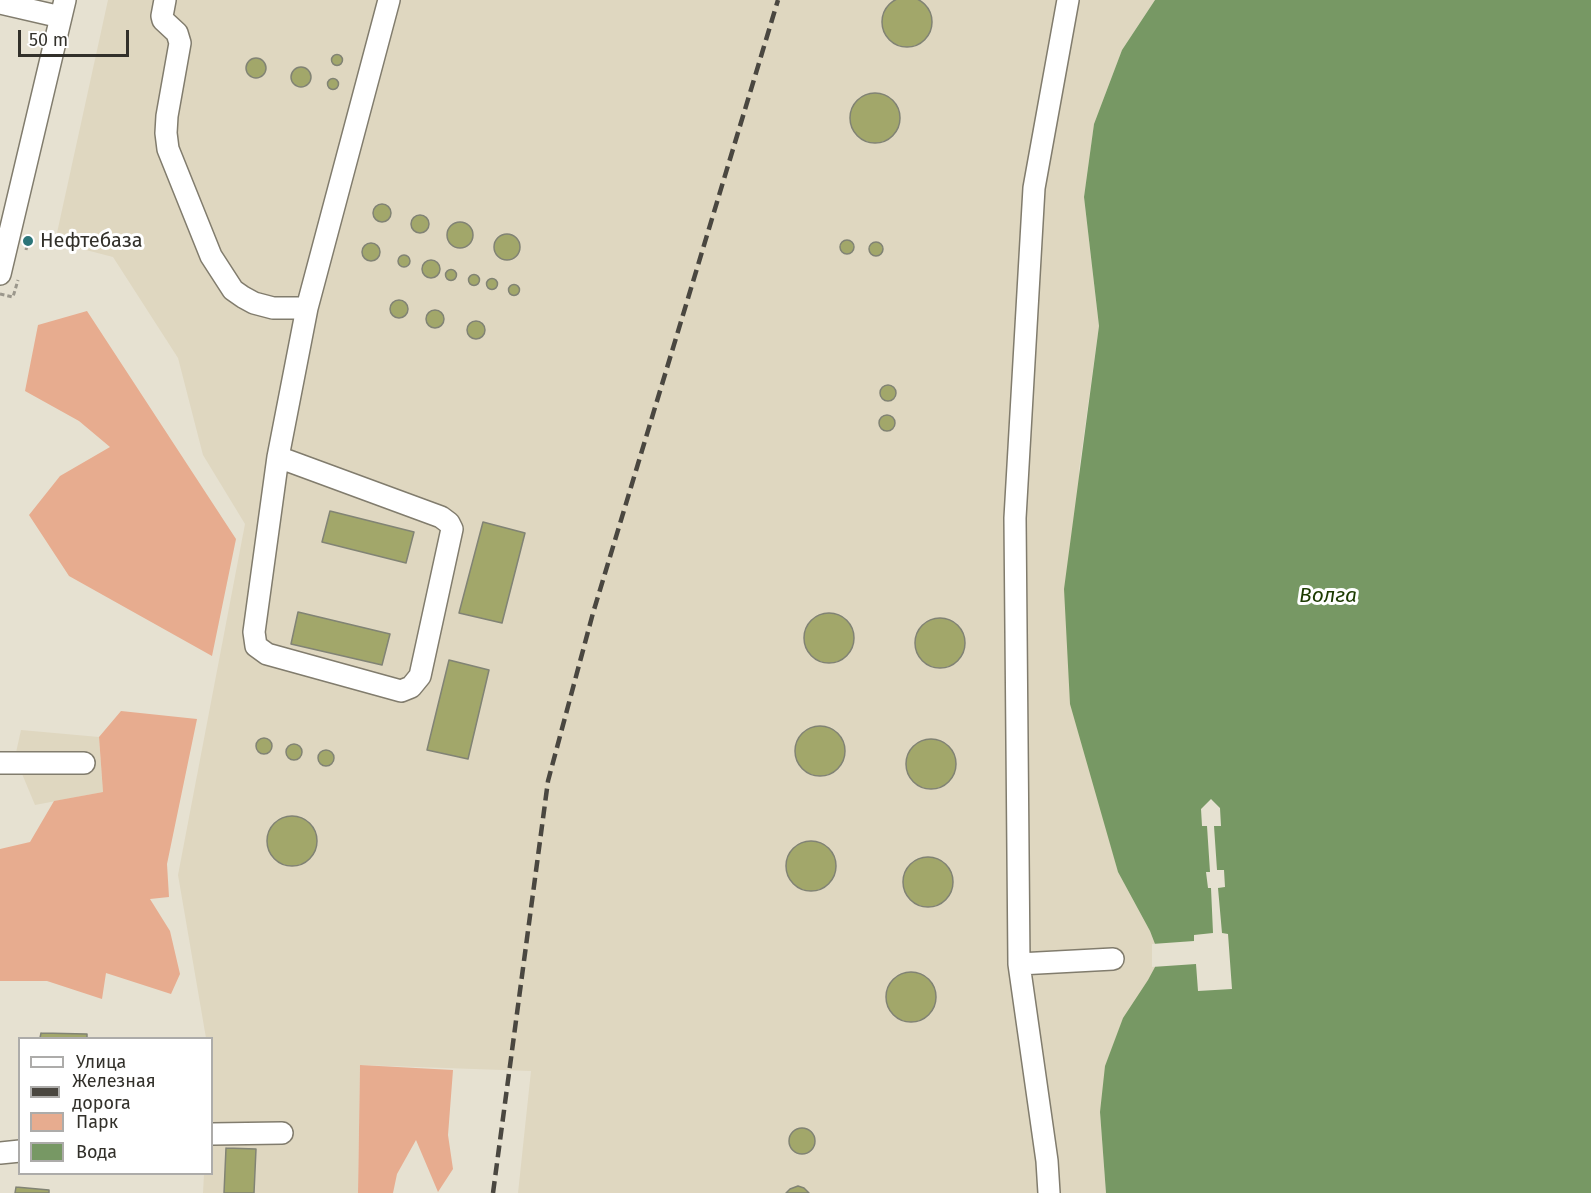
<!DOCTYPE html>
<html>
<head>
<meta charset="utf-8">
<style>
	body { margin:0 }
	#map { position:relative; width:1591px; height:1193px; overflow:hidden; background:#e6e1d1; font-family:"Fira Sans",sans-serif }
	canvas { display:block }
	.legend { position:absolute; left:18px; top:1037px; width:195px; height:138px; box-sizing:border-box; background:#fff; border:2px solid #adacaa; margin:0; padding:8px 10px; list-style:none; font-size:18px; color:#32302a }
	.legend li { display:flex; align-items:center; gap:12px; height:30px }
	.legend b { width:30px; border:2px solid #adacaa }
	.scale { position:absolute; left:18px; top:30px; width:111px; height:27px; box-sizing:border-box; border:3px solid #32302a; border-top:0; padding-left:8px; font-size:18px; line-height:21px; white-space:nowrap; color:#32302a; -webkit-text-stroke:4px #fff; paint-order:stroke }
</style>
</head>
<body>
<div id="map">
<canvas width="1591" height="1193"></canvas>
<ul class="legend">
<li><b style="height:8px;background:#fff"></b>Улица</li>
<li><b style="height:8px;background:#4a4740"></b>Железная дорога</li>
<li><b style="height:16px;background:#e7ac8f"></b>Парк</li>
<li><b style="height:16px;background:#779864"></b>Вода</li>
</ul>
<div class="scale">50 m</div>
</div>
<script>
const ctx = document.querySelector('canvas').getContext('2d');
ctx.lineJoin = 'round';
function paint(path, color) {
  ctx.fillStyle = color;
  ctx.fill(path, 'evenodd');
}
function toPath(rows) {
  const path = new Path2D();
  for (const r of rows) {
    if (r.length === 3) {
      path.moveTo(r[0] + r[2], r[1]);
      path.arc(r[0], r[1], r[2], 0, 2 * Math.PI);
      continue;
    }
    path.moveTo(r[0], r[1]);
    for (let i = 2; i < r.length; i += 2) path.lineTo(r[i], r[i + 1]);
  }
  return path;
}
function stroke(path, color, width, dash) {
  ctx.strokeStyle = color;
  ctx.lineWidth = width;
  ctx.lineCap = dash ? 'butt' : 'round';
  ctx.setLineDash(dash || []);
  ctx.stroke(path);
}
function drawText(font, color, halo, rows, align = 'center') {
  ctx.font = font + ' "Fira Sans",sans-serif';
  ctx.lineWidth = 6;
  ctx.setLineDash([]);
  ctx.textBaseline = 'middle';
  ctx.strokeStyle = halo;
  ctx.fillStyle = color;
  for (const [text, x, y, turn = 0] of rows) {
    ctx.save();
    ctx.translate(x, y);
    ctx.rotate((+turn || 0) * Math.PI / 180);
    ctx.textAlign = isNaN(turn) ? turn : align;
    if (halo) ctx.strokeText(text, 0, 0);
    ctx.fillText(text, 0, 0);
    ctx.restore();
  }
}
const built = toPath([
	[108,0,1155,0,1122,50,1094,124,1084,197,1099,326,1079,470,1097,794,1118,872,1150,931,1155,944,1155,967,1100,1112,1106,1193,518,1193,531,1071,360,1065,358,1193,203,1193,204,1174,212,1174,212,1038,206,1038,178,875,245,524,203,455,178,358,113,257,55,242],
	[21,730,99,737,103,792,35,805,15,757]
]);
const green = toPath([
	[87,311,236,539,212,656,69,576,29,515,60,476,110,447,79,421,25,391,38,325],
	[121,711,197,719,167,864,169,897,150,899,170,931,180,974,171,994,106,973,102,999,47,981,0,981,0,849,30,842,54,801,103,792,99,737],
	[360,1065,453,1070,448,1135,453,1169,438,1192,416,1140,397,1174,393,1193,358,1193]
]);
const water = toPath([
	[1155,0,1591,0,1591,1193,1106,1193,1100,1112,1105,1066,1123,1018,1148,980,1155,967,1155,944,1150,931,1118,872,1070,704,1064,589,1099,326,1084,197,1094,124,1122,50]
]);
const pier = toPath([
	[1211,799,1220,808,1221,826,1214,826,1217,870,1224,870,1225,887,1218,888,1222,933,1228,934,1232,989,1198,991,1196,964,1152,967,1152,944,1194,941,1194,935,1213,933,1211,888,1208,888,1206,872,1210,872,1207,826,1202,826,1201,809]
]);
const building = toPath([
	[907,22,25],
	[337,60,5.5],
	[256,68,10],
	[301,77,10],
	[333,84,5.5],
	[875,118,25],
	[382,213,9],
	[420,224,9],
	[460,235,13],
	[507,247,13],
	[847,247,7],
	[876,249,7],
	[371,252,9],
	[404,261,6],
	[431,269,9],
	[451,275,5.5],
	[474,280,5.5],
	[492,284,5.5],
	[514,290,5.5],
	[399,309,9],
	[435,319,9],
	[476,330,9],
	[888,393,8],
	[887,423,8],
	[330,511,414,532,406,563,322,542,330,511],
	[483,522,525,533,502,623,459,613,483,522],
	[298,612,390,634,382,665,291,644,298,612],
	[829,638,25],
	[940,643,25],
	[449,660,489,670,468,759,427,750,449,660],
	[820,751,25],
	[264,746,8],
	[931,764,25],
	[294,752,8],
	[326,758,8],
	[292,841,25],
	[811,866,25],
	[928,882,25],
	[911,997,25],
	[41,1033,87,1034,87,1038,40,1038,41,1033],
	[802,1141,13],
	[226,1148,256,1149,254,1193,224,1193,226,1148],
	[798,1186,804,1188,809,1193,786,1193,790,1189,798,1186],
	[16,1187,49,1190,49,1193,15,1193,16,1187]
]);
const path = toPath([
	[26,250,28,241],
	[0,294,13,297,18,280]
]);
const minor = toPath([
	[165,0,162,16,163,20,177,33,180,43,167,116,166,133,168,149,211,256,233,290,243,297,254,303,273,308,307,308],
	[1068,0,1034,188,1015,518,1019,964,1113,959],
	[0,3,61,17],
	[0,274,65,0],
	[278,457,441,517,449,523,452,529,420,676,411,687,401,691,267,654,256,646,254,632,278,457,307,308,389,0],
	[0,763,84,763],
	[1019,964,1047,1161,1049,1193],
	[212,1134,282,1133],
	[0,1153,20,1151]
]);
const rail = toPath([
	[493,1193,548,781,593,613,778,0]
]);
const markers = [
	[28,241,6,"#2c7579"]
];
const poiNames = [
	["Нефтебаза",40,241]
];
const waterNames = [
	["Волга",1328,596]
];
paint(built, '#dfd7c0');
paint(green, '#e7ac8f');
paint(water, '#779864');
paint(pier, '#e6e1d1');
paint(building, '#a2a76a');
stroke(building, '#818374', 1.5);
stroke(minor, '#817c6d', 24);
stroke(path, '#9b978c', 3, [4.5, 3]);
stroke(minor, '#fff', 21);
stroke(rail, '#4a4740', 4.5, [12, 6]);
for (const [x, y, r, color] of markers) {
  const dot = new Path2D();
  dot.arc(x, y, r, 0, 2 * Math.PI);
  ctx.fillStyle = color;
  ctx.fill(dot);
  stroke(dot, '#fff', 2);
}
drawText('20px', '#32302a', '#fff', poiNames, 'left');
drawText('italic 21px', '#1c3b01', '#fff', waterNames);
</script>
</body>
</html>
